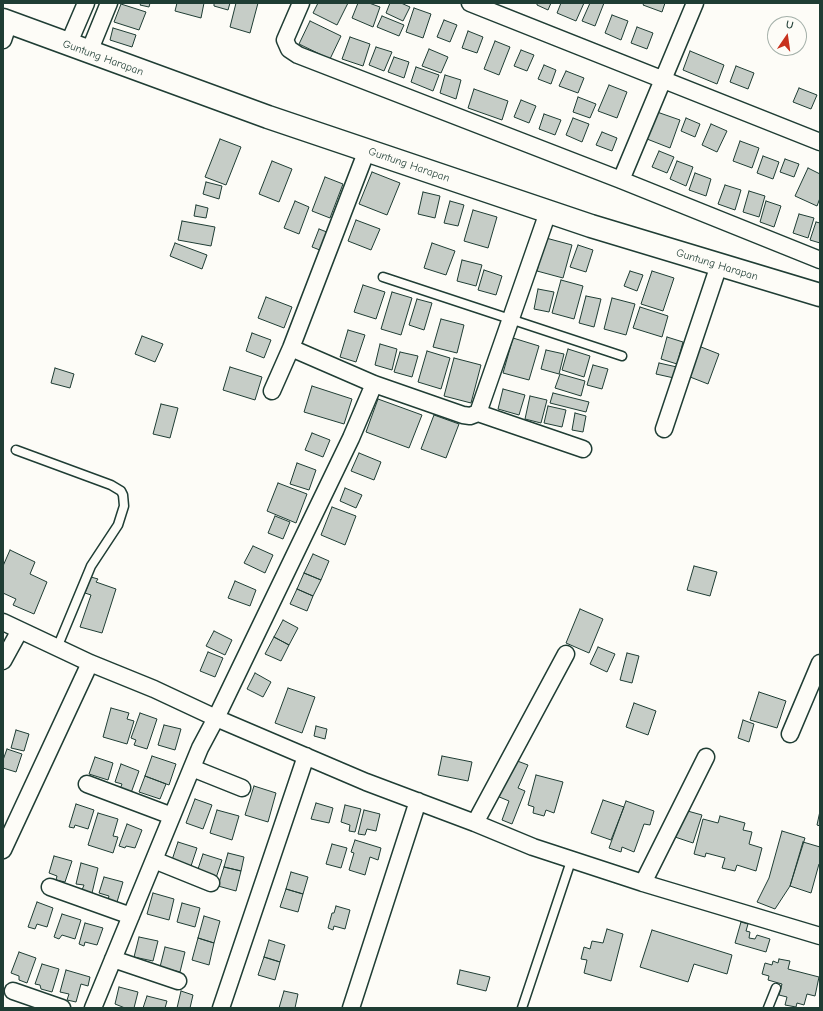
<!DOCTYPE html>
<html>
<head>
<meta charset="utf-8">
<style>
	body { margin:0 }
	#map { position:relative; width:823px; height:1011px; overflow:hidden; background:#fdfcf7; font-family:"Comic Neue",sans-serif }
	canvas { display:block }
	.frame { position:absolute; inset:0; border:4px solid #1f3d34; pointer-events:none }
	.north { position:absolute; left:767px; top:16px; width:40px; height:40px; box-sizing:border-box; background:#fdfcf7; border:1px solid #a4b0a9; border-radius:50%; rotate:13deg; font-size:11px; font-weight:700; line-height:16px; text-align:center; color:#1f3d34 }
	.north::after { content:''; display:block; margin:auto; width:14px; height:18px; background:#c8321e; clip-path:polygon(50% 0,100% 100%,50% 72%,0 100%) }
</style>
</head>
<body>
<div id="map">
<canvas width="823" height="1011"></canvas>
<div class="frame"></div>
<div class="north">U</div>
</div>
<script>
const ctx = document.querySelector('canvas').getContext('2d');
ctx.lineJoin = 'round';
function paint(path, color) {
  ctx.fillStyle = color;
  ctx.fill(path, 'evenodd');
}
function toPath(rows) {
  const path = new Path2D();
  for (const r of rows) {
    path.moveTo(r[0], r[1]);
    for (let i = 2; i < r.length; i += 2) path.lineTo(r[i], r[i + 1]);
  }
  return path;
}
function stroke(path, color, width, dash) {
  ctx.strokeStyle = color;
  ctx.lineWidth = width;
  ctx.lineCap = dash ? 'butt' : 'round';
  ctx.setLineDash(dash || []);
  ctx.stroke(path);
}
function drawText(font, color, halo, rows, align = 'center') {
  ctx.font = font + ' "Comic Neue",sans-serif';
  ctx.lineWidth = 4;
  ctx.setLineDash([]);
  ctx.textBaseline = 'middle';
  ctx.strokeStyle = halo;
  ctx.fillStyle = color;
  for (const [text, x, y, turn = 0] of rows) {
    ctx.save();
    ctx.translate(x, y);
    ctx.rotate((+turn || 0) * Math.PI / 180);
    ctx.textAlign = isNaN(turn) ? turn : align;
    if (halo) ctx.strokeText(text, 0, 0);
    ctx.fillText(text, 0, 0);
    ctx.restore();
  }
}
const building = toPath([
	[141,3,150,3,149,7,140,5,141,3],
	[177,3,204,3,201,18,175,11,177,3],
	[214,3,230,3,228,10,214,6,214,3],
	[236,3,258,3,250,33,230,27,236,3],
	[318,3,348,3,337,25,313,13,318,3],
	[358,3,369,3,380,7,373,27,352,18,358,3],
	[390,3,401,3,410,7,403,21,386,13,390,3],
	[537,3,551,3,548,10,537,5,537,3],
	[561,3,584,3,576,21,557,13,561,3],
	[590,3,604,3,595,26,582,21,590,3],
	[644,3,665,3,662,12,643,5,644,3],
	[121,4,146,12,139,30,114,22,121,4],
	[414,8,431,14,423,38,406,32,414,8],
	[612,15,628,21,621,40,605,33,612,15],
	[382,16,404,25,399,36,377,27,382,16],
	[444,20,457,25,450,42,437,37,444,20],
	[310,21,341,36,330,59,299,44,310,21],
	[637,27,653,33,647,49,631,43,637,27],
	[113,28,136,35,132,47,110,40,113,28],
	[468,31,483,37,477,53,462,48,468,31],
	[350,37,370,44,363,66,342,59,350,37],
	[495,41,510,47,499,75,484,69,495,41],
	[376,47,392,52,384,71,369,65,376,47],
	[429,49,448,57,441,73,422,66,429,49],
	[521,50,534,55,527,71,514,66,521,50],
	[690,51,724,65,717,84,683,70,690,51],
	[394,57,409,62,404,78,388,72,394,57],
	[544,65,556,70,551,84,538,79,544,65],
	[736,66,754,73,748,89,730,82,736,66],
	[416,67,439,75,433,91,411,82,416,67],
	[566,71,584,78,578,93,559,86,566,71],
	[445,75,461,80,456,99,440,93,445,75],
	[609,85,627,92,617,118,598,111,609,85],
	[799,88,817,95,811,109,793,102,799,88],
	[474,89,508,101,502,120,468,108,474,89],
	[578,97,596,104,590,118,573,112,578,97],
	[521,100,536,106,529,123,514,117,521,100],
	[657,112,680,120,670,148,647,139,657,112],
	[544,114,561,120,555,135,539,129,544,114],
	[573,118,589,124,582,142,566,135,573,118],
	[686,118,700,124,695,137,681,131,686,118],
	[711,124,727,131,717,152,702,145,711,124],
	[602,132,617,138,612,151,596,145,602,132],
	[220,139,241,147,226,185,205,177,220,139],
	[740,141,759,148,752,168,733,161,740,141],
	[659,151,674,157,667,173,652,167,659,151],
	[763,156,779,162,773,179,757,173,763,156],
	[785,159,799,164,794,177,780,172,785,159],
	[272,161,292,169,279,202,259,194,272,161],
	[677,161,693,167,686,186,670,179,677,161],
	[808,168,820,174,820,198,817,206,795,196,808,168],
	[372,172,400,183,387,215,359,204,372,172],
	[695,173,711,179,706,196,689,190,695,173],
	[325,177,343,184,330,218,312,211,325,177],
	[206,182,222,186,219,199,203,194,206,182],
	[725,185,741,190,735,210,718,204,725,185],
	[749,191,765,196,759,217,743,212,749,191],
	[423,192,440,196,435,218,418,214,423,192],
	[295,201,309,207,299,234,284,228,295,201],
	[450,201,464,205,458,226,444,223,450,201],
	[766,201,781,206,774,227,760,222,766,201],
	[196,205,208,208,206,218,194,216,196,205],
	[473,210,497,217,488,248,464,241,473,210],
	[799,214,814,218,808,238,793,233,799,214],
	[356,220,380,229,371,250,348,241,356,220],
	[182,221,215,227,211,246,178,240,182,221],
	[816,222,820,223,820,243,810,240,816,222],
	[319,229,332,234,325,252,312,247,319,229],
	[546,238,572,245,563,278,537,271,546,238],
	[175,243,207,255,202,269,170,256,175,243],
	[432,243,455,251,446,275,424,268,432,243],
	[578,245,593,250,586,272,570,267,578,245],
	[462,260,482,265,476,286,457,281,462,260],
	[484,270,502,276,496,295,478,290,484,270],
	[630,271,643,275,637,291,624,286,630,271],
	[652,271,674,278,663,311,641,304,652,271],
	[561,280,583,286,574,319,552,313,561,280],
	[363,285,385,292,376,319,354,312,363,285],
	[538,289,554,292,549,312,534,309,538,289],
	[392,292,412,298,401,335,381,329,392,292],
	[586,296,601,299,594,327,579,323,586,296],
	[266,297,292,307,284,328,258,318,266,297],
	[612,298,635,304,626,335,604,329,612,298],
	[417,299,432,303,424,330,409,325,417,299],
	[640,307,668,316,662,337,633,328,640,307],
	[441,319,464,325,457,353,433,347,441,319],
	[348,330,365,335,356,362,340,357,348,330],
	[252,333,271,340,264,358,246,351,252,333],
	[142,336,163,344,155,362,135,354,142,336],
	[667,337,683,342,677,364,661,359,667,337],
	[513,338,539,346,529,380,503,373,513,338],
	[380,344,397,349,392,370,375,365,380,344],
	[696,345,719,354,708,384,685,375,696,345],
	[568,349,590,356,584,377,562,370,568,349],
	[546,350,564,354,559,374,541,369,546,350],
	[427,351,450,358,441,389,418,382,427,351],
	[400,352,418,356,412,377,394,372,400,352],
	[454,358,481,365,471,403,444,396,454,358],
	[659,363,677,367,674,378,656,374,659,363],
	[593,365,608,369,602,389,587,385,593,365],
	[230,367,262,377,255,400,223,390,230,367],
	[55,368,74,374,70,388,51,383,55,368],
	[560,374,585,381,581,396,555,388,560,374],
	[312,386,352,399,344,424,304,412,312,386],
	[503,389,525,395,519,415,498,409,503,389],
	[553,393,589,402,586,412,550,403,553,393],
	[530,396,547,400,541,423,525,419,530,396],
	[378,399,422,415,409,448,366,432,378,399],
	[161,404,178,408,170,438,153,434,161,404],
	[548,406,566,410,562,427,544,423,548,406],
	[575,413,586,416,583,432,572,430,575,413],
	[434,415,459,424,446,458,421,449,434,415],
	[312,433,330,440,323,457,305,450,312,433],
	[359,453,381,462,374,480,351,471,359,453],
	[297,463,316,470,309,490,290,484,297,463],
	[278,483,307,494,296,523,267,511,278,483],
	[345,488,362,495,356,508,340,501,345,488],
	[332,507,356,516,345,545,321,535,332,507],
	[275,516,290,522,283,539,268,533,275,516],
	[253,546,273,555,265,573,244,563,253,546],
	[10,550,35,562,30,574,47,582,34,614,13,605,16,599,3,593,3,566,10,550],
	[313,554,329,561,321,580,304,573,313,554],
	[694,566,717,572,710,596,687,590,694,566],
	[304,573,321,580,313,596,297,589,304,573],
	[91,577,98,579,96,582,116,589,102,633,80,627,91,595,85,593,91,577],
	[235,581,256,590,250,606,228,598,235,581],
	[297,589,313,596,307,611,290,604,297,589],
	[580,609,603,619,589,653,566,643,580,609],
	[283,620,298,628,289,645,274,637,283,620],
	[214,631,232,640,225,655,206,646,214,631],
	[274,637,289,645,281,661,265,654,274,637],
	[598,647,615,654,607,672,590,664,598,647],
	[208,652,223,658,215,677,200,671,208,652],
	[627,653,639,656,632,683,620,680,627,653],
	[255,673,271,682,263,697,247,689,255,673],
	[288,688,315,697,302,733,275,723,288,688],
	[759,692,786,701,777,728,750,720,759,692],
	[634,703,656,711,648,735,626,727,634,703],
	[111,708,129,713,127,719,134,721,127,744,103,737,111,708],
	[140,713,157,719,147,749,134,745,136,740,131,738,140,713],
	[743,720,754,724,749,742,738,738,743,720],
	[164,725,181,729,175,750,158,745,164,725],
	[316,726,327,729,325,739,314,736,316,726],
	[16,730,29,734,24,751,11,748,16,730],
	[7,749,22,754,16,772,3,768,3,760,7,749],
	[152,756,176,764,169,785,145,776,152,756],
	[442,756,472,762,468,781,438,775,442,756],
	[95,757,113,763,108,780,89,774,95,757],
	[512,759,528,765,518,788,525,791,512,824,502,820,509,801,497,796,512,759],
	[121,764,139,771,131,793,120,789,122,784,115,782,121,764],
	[536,775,563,782,554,813,546,810,544,816,533,813,534,807,528,805,536,775],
	[145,776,166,784,160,799,139,792,145,776],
	[254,786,276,793,268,822,245,815,254,786],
	[195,799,212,805,203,829,186,823,195,799],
	[603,800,624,807,611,840,591,833,603,800],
	[626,801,654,811,650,825,644,824,634,852,622,847,621,852,609,848,626,801],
	[316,803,333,808,329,823,311,819,316,803],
	[76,804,94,810,88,829,75,825,74,828,69,827,76,804],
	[345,805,361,809,355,832,349,831,350,825,341,822,345,805],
	[217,810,239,816,232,840,210,833,217,810],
	[364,810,380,814,376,831,367,829,365,835,358,834,364,810],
	[684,810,702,815,693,843,675,837,684,810],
	[820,811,820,826,817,825,820,811],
	[98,813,118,819,113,836,118,837,113,853,88,845,98,813],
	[720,816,745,823,743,830,752,832,749,844,762,848,756,871,737,865,735,871,722,868,725,858,706,853,705,857,694,854,703,819,718,823,720,816],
	[127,824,142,830,135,848,126,846,125,848,119,846,127,824],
	[782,831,805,838,790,886,775,909,757,902,769,878,782,831],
	[355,840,381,848,378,860,370,857,365,875,349,870,354,853,351,852,355,840],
	[178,842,197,848,190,869,171,863,178,842],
	[803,842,820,847,820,865,819,864,811,893,790,886,803,842],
	[332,844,347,848,341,868,326,864,332,844],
	[228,853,244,857,241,871,224,867,228,853],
	[203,854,222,860,216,878,196,875,203,854],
	[54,856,72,861,65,882,56,880,57,876,49,873,54,856],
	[81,863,98,868,92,893,82,890,84,885,76,884,81,863],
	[224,867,241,871,236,891,218,886,224,867],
	[291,872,308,877,303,894,286,889,291,872],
	[104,877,123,882,117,902,108,900,109,896,99,893,104,877],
	[286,889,303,894,298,912,280,907,286,889],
	[153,893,174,899,169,920,147,914,153,893],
	[37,902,53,908,47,927,37,924,35,929,28,927,37,902],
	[182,903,200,908,195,927,177,922,182,903],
	[336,906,350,910,345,929,334,926,333,930,328,928,332,913,334,913,336,906],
	[62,914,81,920,75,939,62,935,59,939,54,937,62,914],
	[204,916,220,921,214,943,198,938,204,916],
	[741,922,748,924,746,931,750,932,749,938,755,939,757,935,770,939,766,952,735,943,741,922],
	[85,923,103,928,97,945,85,942,84,946,79,944,85,923],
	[607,929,623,934,611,981,584,973,587,960,581,959,584,947,590,949,592,941,603,943,607,929],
	[652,930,732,955,727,974,694,964,688,982,640,967,652,930],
	[139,937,158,941,153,961,134,957,139,937],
	[198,938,214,943,209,965,192,960,198,938],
	[269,940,285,945,280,962,264,957,269,940],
	[165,947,185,952,180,972,160,967,165,947],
	[19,952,36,958,27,983,19,980,19,976,11,973,19,952],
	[264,957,280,962,275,980,258,975,264,957],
	[779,959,790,961,788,969,819,977,815,996,807,994,804,1005,797,1003,796,1007,785,1005,787,997,779,995,782,984,768,980,769,976,762,974,765,963,772,965,773,961,778,963,779,959],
	[42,964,59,969,52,992,41,989,40,985,35,984,42,964],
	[66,970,90,977,88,986,81,984,76,1002,67,1000,69,994,60,992,66,970],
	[460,970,490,977,486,991,457,984,460,970],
	[119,987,138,992,134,1008,125,1008,115,1004,119,987],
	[181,991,193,995,190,1008,177,1008,181,991],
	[284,991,298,994,295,1008,279,1008,284,991],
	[147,996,167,1001,165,1008,143,1008,147,996]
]);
const lane = toPath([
	[383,277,622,356],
	[16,450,111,485,121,491,123,495,124,506,118,525,91,566,57,648],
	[522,1008,571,861],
	[768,1008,776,988]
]);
const street = toPath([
	[301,3,285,40,289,49,298,55,621,180,820,260],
	[470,3,820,142],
	[3,40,9,22],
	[68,45,86,3],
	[89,52,109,3],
	[621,180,695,3],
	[291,348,374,384,463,415,470,416,478,413,583,449],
	[272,391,291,348,367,150],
	[478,413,548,212],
	[664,429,719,265],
	[3,622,90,663,154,689,216,718,366,782,475,823,533,847,643,883,820,936],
	[3,661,20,630],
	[790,734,820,663],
	[192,768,242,788],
	[87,784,172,816],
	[475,823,566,654],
	[3,850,90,663],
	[154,860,211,883],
	[643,883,706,757],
	[50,887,131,916],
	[113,959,178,981],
	[13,991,62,1008],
	[93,1008,200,748,216,718,351,438,374,384],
	[221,1008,306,756],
	[351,1008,418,801]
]);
const secondary = toPath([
	[3,20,268,117,591,226,820,295]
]);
const streetNames = [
	["Guntung Harapan",103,58,20],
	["Guntung Harapan",409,165,19],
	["Guntung Harapan",717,265,17]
];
paint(building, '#c6cdc7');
stroke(building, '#1f3d34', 1);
stroke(lane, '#1f3d34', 11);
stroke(street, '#1f3d34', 19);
stroke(secondary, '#1f3d34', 25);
stroke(lane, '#fdfcf7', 8);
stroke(street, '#fdfcf7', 16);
stroke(secondary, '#fdfcf7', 22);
drawText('11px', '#1f3d34', '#fdfcf7', streetNames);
</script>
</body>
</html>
